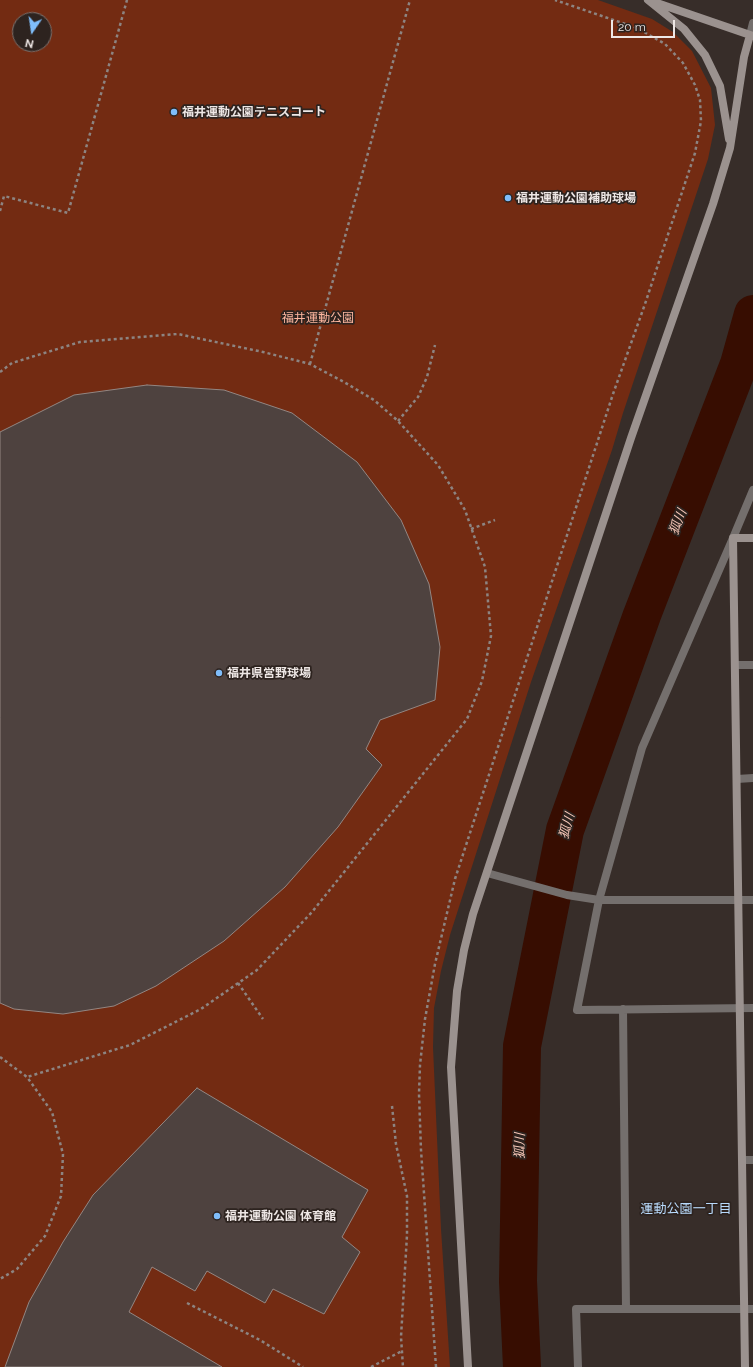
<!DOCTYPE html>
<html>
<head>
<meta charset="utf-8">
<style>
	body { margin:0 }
	#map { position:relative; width:753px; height:1367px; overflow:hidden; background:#372d29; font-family:Raleway,sans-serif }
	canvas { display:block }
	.north { position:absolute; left:12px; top:12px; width:40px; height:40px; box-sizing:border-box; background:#2d231f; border:1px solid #7a716e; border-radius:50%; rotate:193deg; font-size:11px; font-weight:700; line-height:16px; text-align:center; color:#eee7e5 }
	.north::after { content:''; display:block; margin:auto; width:14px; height:18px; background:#7fbdfa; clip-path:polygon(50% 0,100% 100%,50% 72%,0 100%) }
	.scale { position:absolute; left:611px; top:20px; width:64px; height:18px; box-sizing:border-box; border:2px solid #eee7e5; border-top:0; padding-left:5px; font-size:12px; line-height:14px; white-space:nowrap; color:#eee7e5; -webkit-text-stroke:3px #2d231f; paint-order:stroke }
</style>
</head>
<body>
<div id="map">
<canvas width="753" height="1367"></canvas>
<div class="north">N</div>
<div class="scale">20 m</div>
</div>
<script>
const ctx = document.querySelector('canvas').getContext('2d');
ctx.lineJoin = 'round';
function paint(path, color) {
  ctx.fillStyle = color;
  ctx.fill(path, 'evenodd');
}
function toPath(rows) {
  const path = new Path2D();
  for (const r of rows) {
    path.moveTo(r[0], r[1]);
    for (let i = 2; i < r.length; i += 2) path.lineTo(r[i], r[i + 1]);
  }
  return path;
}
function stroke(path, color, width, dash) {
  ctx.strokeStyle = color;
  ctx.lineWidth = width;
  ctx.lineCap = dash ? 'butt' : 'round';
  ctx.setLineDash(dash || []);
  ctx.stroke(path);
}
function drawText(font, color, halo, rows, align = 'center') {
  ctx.font = font + ' Raleway,"Noto Sans JP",sans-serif';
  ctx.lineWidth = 3.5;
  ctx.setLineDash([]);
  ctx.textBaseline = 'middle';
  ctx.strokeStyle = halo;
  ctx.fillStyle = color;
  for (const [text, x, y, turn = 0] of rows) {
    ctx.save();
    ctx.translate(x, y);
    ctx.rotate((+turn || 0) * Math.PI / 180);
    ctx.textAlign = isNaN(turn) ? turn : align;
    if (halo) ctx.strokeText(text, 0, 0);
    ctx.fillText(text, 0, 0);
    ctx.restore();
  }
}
const green = toPath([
	[0,0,598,0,652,19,673,32,692,51,711,88,715,125,708,159,623,413,612,450,531,682,450,935,441,971,434,1008,433,1047,441,1229,450,1367,0,1367],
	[20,20,44,20,44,44,20,44]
]);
const river = toPath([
	[522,1367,518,1281,522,1046,565,830,642,615,739,364,753,314]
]);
const building = toPath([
	[147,385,224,390,292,413,357,462,401,520,429,584,440,647,435,700,380,720,366,749,382,765,338,827,285,887,224,941,156,986,114,1006,63,1014,14,1009,0,1003,0,432,74,395,147,385],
	[197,1088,368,1190,342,1237,360,1252,324,1314,273,1289,265,1303,207,1271,195,1291,152,1267,129,1312,222,1367,5,1367,29,1302,63,1242,93,1195,197,1088]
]);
const path = toPath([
	[0,211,4,196,68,213,127,0],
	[310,364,410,0],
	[0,372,12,363,80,342,178,334,263,352,310,364,344,382,374,400,398,421,438,465,465,510,485,567,491,636,482,681,467,719,312,912,257,970,201,1009,130,1045,27,1077],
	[398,421,418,397,427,377,435,345],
	[471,529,495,520],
	[238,983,263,1019],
	[0,1057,27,1077,52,1112,63,1154,61,1196,45,1236,17,1269,0,1279],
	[392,1106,396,1144,407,1196,407,1235,401,1337,403,1367],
	[187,1303,260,1340,303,1367],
	[371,1367,402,1351],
	[436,1367,421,1150,419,1094,420,1065,425,1019,435,964,455,879,613,394,645,304,695,153,701,121,700,100,695,85,683,63,665,44,637,28,555,0]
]);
const street = toPath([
	[750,35,753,23],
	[753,490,733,538,642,748,599,900,577,1010,753,1008],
	[735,665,753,665],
	[737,779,753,778],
	[487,873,567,895,599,900,753,900],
	[623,1009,626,1309],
	[742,1160,753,1160],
	[578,1367,576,1309,753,1309]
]);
const secondary = toPath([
	[648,0,684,29,705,55,720,86,729,139],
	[654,2,753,36],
	[468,1367,451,1067,457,991,464,950,473,914,631,438,713,204,730,148,744,57,750,35],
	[745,1367,733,538,753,538]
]);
const markers = [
	[174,112,4,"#7fbdfa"],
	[508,198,4,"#7fbdfa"],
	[219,673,4,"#7fbdfa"],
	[217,1216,4,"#7fbdfa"]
];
const poiNames = [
	["福井運動公園テニスコート",182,112],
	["福井運動公園補助球場",516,198],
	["福井県営野球場",227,673],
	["福井運動公園 体育館",225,1216]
];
const parkNames = [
	["福井運動公園",318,318]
];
const waterNames = [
	["狐川",678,522,-69],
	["狐川",567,826,-74],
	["狐川",520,1146,-89]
];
const neighbourhoodNames = [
	["運動公園一丁目",686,1209]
];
paint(green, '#732b12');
stroke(river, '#370d01', 38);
paint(building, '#4e423f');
stroke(building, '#938682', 1);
stroke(path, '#8d8481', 2.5, [3, 3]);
stroke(street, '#746f6d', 8);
stroke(secondary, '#9b928f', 8);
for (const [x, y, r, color] of markers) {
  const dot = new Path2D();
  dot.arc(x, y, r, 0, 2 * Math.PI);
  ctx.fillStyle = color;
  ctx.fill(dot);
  stroke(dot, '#2d231f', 1.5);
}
drawText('bold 12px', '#eee7e5', '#2d231f', poiNames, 'left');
drawText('12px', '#fdb69f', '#2d231f', parkNames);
drawText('italic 13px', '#facaba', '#2d231f', waterNames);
drawText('13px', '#b8dafc', '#2d231f', neighbourhoodNames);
</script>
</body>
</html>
